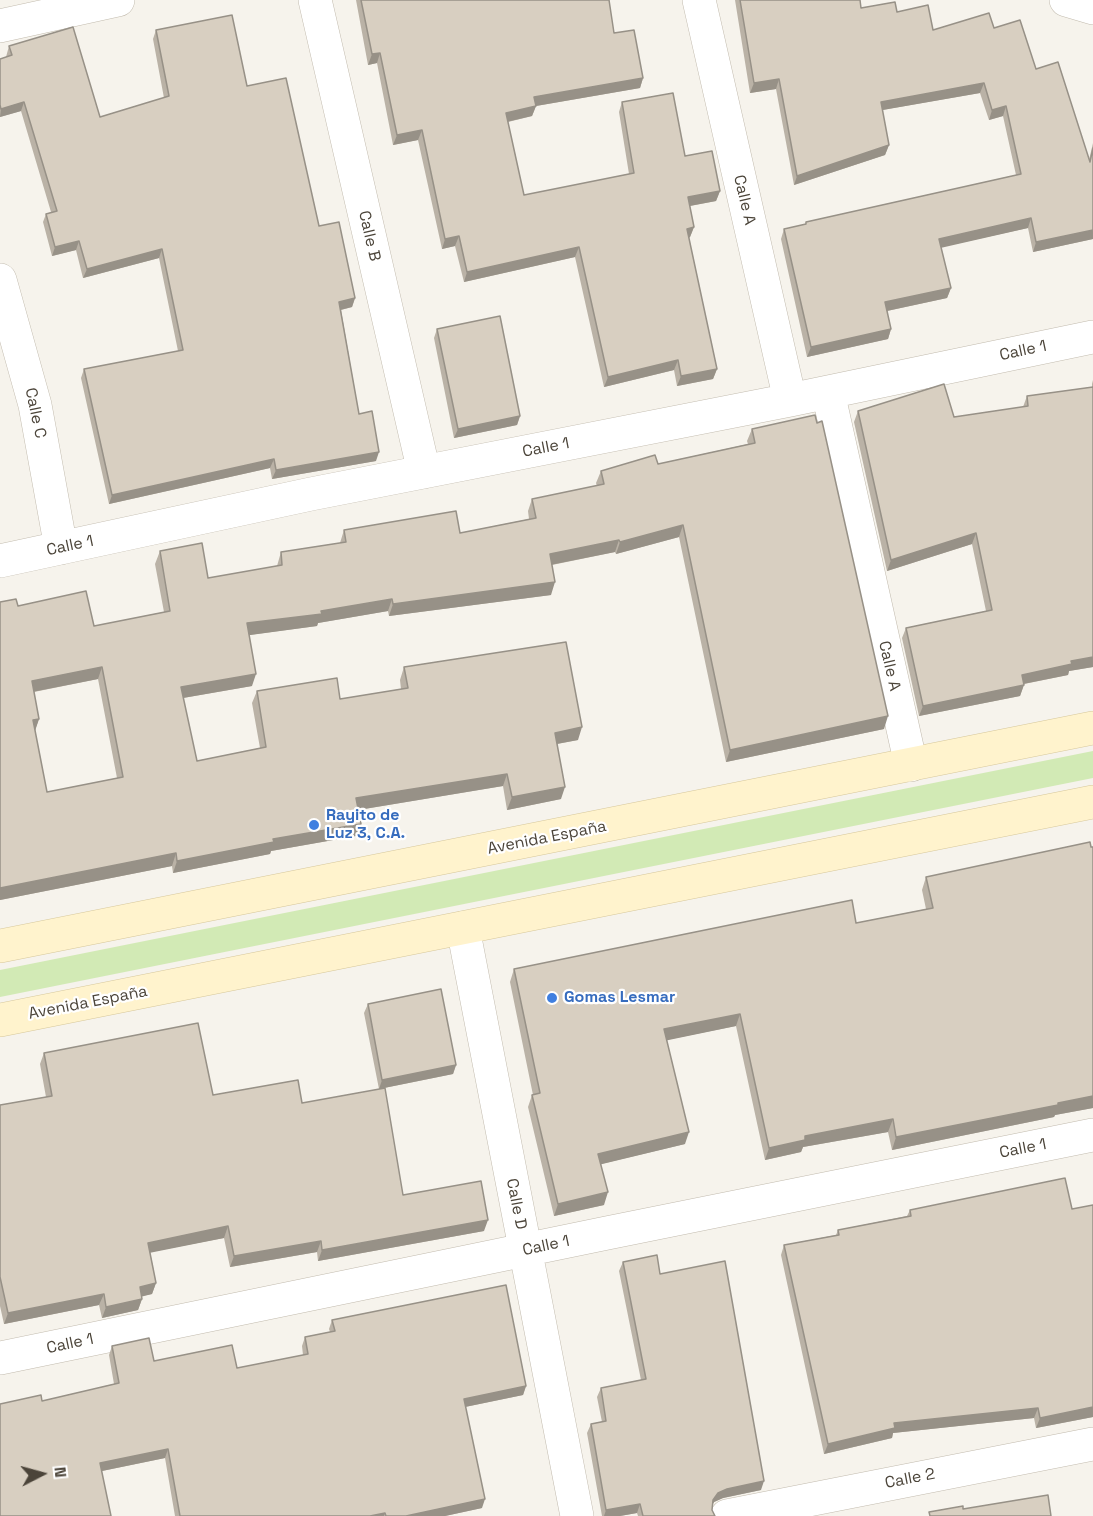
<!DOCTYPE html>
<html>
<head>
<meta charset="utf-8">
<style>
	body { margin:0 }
	#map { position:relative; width:1093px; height:1516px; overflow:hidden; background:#f6f3ec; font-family:"Space Grotesk",sans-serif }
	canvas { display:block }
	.north { position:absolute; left:12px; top:1444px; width:60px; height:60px; -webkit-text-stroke:4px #fff; paint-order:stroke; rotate:84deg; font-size:16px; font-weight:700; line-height:24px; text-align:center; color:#4b4439 }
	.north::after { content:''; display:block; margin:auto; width:21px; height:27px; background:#4b4439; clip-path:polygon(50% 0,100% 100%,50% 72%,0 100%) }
</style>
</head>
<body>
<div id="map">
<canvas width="1093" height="1516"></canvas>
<div class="north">N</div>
</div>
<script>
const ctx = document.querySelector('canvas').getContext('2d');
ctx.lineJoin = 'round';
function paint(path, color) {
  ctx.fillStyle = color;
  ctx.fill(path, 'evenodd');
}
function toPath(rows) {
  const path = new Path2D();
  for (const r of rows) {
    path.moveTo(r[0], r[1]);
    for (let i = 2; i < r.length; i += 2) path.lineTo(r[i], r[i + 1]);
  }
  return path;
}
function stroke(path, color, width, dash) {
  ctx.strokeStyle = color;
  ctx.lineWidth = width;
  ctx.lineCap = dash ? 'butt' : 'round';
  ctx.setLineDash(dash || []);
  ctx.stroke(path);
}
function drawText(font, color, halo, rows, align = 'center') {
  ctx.font = font + ' "Space Grotesk",sans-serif';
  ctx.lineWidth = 4.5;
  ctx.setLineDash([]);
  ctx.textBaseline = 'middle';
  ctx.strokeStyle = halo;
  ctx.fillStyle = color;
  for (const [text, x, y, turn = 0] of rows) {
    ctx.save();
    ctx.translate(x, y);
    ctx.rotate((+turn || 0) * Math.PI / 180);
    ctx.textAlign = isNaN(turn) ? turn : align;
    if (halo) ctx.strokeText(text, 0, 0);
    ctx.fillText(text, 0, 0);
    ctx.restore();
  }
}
const green = toPath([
	[1093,751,1093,778,0,997,0,970]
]);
const street = toPath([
	[315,0,424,472],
	[699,0,790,400],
	[1066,0,1093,8],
	[0,26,118,0],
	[0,280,35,405,61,548],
	[828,392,911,765],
	[0,561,311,494,790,400,1093,337],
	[463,928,577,1516],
	[0,1358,607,1233,1093,1135],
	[727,1516,1093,1444]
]);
const secondary = toPath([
	[0,946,1093,728],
	[0,1020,1093,802]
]);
const wall = toPath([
	[356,0,609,0,614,33,643,78,640,88,536,106,532,116,508,122,524,195,629,174,619,112,622,102,685,156,720,191,716,201,690,206,694,227,690,237,689,238,717,369,713,379,677,386,674,370,604,387,575,257,464,282,455,246,442,249,418,140,393,145,377,63,368,65],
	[735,0,860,0,861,8,897,12,933,30,994,28,1036,69,1089,160,1093,143,1093,239,1033,252,1028,228,941,247,951,288,947,298,887,311,891,329,888,339,807,357,781,239,784,229,805,225,806,222,1016,175,1003,116,989,120,980,93,882,110,889,145,885,155,794,185,776,89,750,93],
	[156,30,247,86,355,298,352,307,341,310,359,414,376,461,272,479,270,468,109,504,81,378,84,369,178,351,159,258,83,278,76,250,52,256,43,222,46,214,51,212,21,111,0,117,0,59,6,57,9,46,100,117,164,98,153,39],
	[437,329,520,416,517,425,454,438,434,338],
	[1093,380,1093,667,1069,671,1068,675,1024,684,1020,696,919,716,902,638,906,628,986,611,972,544,887,571,854,422,858,411,954,417,1023,407,1027,396,1092,387,1092,384],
	[752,429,884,729,726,762,679,537,616,554,615,552,552,565,551,595,389,616,388,611,318,623,317,626,249,635,252,686,183,698,197,761,260,748,252,703,257,691,340,699,401,689,400,680,404,667,578,740,557,744,561,799,507,810,503,786,358,810,356,836,271,851,270,854,173,873,172,866,0,900,18,606,94,626,164,612,155,564,160,551,208,578,277,566,281,552,340,543,344,530,460,533,529,519,528,511,532,499,597,486,596,483,601,471,658,464,748,444,747,441],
	[98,679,117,778,47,792,35,730,39,719,34,692],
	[1093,847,1093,1108,1055,1115,1054,1117,892,1150,888,1132,803,1147,801,1152,765,1160,736,1026,666,1040,685,1144,601,1164,604,1205,554,1216,528,1107,532,1095,533,1095,510,982,514,969,856,923,926,909,922,890,926,877],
	[368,1004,456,1065,453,1074,379,1089,364,1013],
	[44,1053,213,1095,302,1103,403,1195,484,1231,318,1261,317,1252,230,1267,224,1238,150,1252,156,1283,152,1294,142,1296,142,1299,138,1310,102,1318,99,1305,4,1324,0,1306,0,1105,46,1097,40,1064],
	[1093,1205,1093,1417,1036,1428,1034,1418,893,1433,892,1438,824,1454,781,1255,784,1245,836,1235,838,1230,907,1216,910,1210,1072,1209],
	[623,1262,660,1274,761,1490,723,1498,714,1502,712,1505,712,1510,715,1516,638,1516,637,1513,620,1516,602,1516,587,1433,591,1424,602,1422,597,1397,601,1388,641,1380,619,1271],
	[332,1320,526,1386,523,1395,465,1407,482,1508,445,1516,175,1516,165,1458,102,1471,42,1401,114,1384,109,1355,112,1346,154,1361,237,1368,303,1355,302,1346,305,1337,330,1332,329,1329]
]);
const shadedWall = toPath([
	[380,53,377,63,368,65,372,54],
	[643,78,640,88,530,107,534,97],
	[779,79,776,89,750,93,754,83],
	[984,83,980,93,877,111,881,102],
	[24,102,21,111,0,117,1,109],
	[536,106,532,116,502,123,506,113],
	[1006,106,1003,116,989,120,992,110],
	[422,130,418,140,393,145,397,135],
	[889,145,885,155,794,185,797,176],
	[720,191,716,201,684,207,688,197],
	[1031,218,1028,228,936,249,939,239],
	[694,227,690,237,684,239,687,229],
	[1093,230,1093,239,1033,252,1036,242],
	[459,236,455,246,442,249,445,239],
	[79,241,76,250,52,256,55,247],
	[579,247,575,257,464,282,467,272],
	[162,249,159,258,83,278,87,269],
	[951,288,947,298,882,312,885,302],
	[355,298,352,307,336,311,339,302],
	[891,329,888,339,807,357,811,347],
	[678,360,674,370,604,387,608,377],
	[717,369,713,379,677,386,681,376],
	[520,416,517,425,454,438,458,429],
	[379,452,376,461,272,479,276,470],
	[274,459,270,468,109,504,112,495],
	[683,525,679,537,616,554,620,542],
	[976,533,972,544,887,571,891,560],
	[619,540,615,552,545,566,550,554],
	[555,582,551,595,389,616,393,604],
	[392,599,388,611,318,623,317,626,243,636,247,623],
	[1093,657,1093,667,1069,671,1068,675,1018,685,1022,675,1071,661],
	[102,667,98,679,27,693,32,681],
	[256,674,252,686,177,699,181,687],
	[1024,685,1020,696,919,716,923,706],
	[888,716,884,729,726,762,730,750],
	[39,719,35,731,33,720],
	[582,727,578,740,551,745,555,733],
	[507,774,503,786,352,811,356,798],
	[565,787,561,799,507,810,512,797],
	[361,824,356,836,271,851,270,854,173,873,177,861,273,839],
	[176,853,172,866,0,900,0,888],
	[740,1014,736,1026,659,1042,664,1029],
	[456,1065,453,1074,379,1089,382,1080],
	[1093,1096,1093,1108,1055,1115,1054,1117,892,1150,896,1137,1058,1103],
	[893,1119,888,1132,803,1147,801,1152,765,1160,769,1148,805,1136],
	[689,1132,685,1144,594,1166,598,1154],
	[608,1192,604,1205,554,1216,558,1204],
	[488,1220,484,1231,318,1261,322,1250],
	[228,1226,224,1238,144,1254,148,1243],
	[321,1241,317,1252,230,1267,234,1256],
	[156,1283,152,1294,136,1298,140,1287],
	[104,1294,99,1305,4,1324,8,1313],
	[142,1299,138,1310,102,1318,106,1307],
	[526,1386,523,1395,460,1408,464,1399],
	[1093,1407,1093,1417,1036,1428,1040,1418],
	[1038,1408,1034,1418,893,1433,892,1438,824,1454,828,1444,894,1423],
	[168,1449,165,1458,97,1472,100,1463],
	[764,1481,761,1490,723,1498,714,1502,710,1509,713,1500,718,1493,727,1489],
	[485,1499,482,1508,445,1516,406,1516],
	[640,1504,637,1513,620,1516,604,1516,606,1510],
	[385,1513,384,1516,370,1516]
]);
const building = toPath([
	[361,0,609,0,614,33,634,30,643,78,534,97,536,106,506,113,524,195,634,173,622,102,673,93,685,156,712,151,720,191,688,197,694,227,687,229,717,369,681,376,678,360,608,377,579,247,467,272,459,236,445,239,422,130,397,135,380,53,372,54,361,0],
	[740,0,860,0,861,8,895,2,897,12,928,5,933,30,989,13,994,28,1020,20,1036,69,1058,62,1090,162,1093,148,1093,230,1036,242,1031,218,939,239,951,288,885,302,891,329,811,347,784,229,806,224,806,222,1021,174,1006,106,992,110,984,83,881,102,889,145,797,176,779,79,754,83,740,0],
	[232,15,247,86,286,78,319,226,339,222,355,298,339,302,359,414,372,411,379,452,276,470,274,459,112,495,84,369,183,350,162,249,87,269,79,241,55,247,46,214,57,211,24,102,1,109,0,105,0,59,12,55,9,46,73,27,100,117,169,96,156,30,232,15],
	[500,316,520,416,458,429,437,329,500,316],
	[944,384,954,417,1028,406,1027,396,1093,387,1093,657,1071,661,1072,664,1022,675,1024,685,923,706,906,628,992,610,976,533,891,560,858,411,944,384],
	[815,415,817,423,822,421,888,716,730,750,683,525,620,542,619,540,550,554,555,582,393,604,392,599,321,611,322,614,247,623,256,674,181,687,197,761,266,747,257,691,337,678,340,699,408,688,404,667,566,642,582,727,555,733,565,787,512,797,507,774,356,798,361,824,273,839,274,842,177,861,176,853,0,888,0,602,16,599,18,606,86,591,94,626,170,611,160,551,202,543,208,578,282,565,281,552,346,542,344,530,456,511,460,533,536,518,532,499,604,484,601,471,655,455,658,464,755,443,752,429,815,415],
	[102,667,123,777,47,792,33,720,39,719,32,681,102,667],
	[1090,842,1091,847,1093,847,1093,1096,1058,1103,1058,1105,896,1137,893,1119,805,1136,805,1140,769,1148,740,1014,664,1029,689,1132,598,1154,608,1192,558,1204,532,1095,540,1093,514,969,852,900,856,923,933,908,926,877,1090,842],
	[441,989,456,1065,382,1080,368,1004,441,989],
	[198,1023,213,1095,298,1080,302,1103,385,1088,403,1195,481,1181,488,1220,322,1250,321,1241,234,1256,228,1226,148,1243,156,1283,140,1287,142,1299,106,1307,104,1294,8,1313,0,1277,0,1105,52,1096,44,1053,198,1023],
	[1065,1178,1072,1209,1093,1205,1093,1407,1040,1418,1038,1408,894,1423,895,1428,828,1444,784,1245,839,1235,838,1230,911,1216,910,1210,1065,1178],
	[657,1255,660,1274,725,1261,764,1481,727,1489,718,1493,713,1500,712,1510,715,1516,643,1516,640,1504,606,1510,591,1424,606,1421,601,1388,646,1379,623,1262,657,1255],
	[506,1285,526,1386,464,1399,485,1499,406,1516,386,1516,385,1513,370,1516,180,1516,168,1449,100,1463,111,1516,0,1516,0,1404,41,1395,42,1401,119,1383,112,1346,149,1338,154,1361,232,1345,237,1368,308,1354,305,1337,335,1331,332,1320,506,1285],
	[1048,1495,1051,1516,930,1516,929,1512,963,1506,963,1509,1048,1495]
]);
const markers = [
	[314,825,6,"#3f7fe0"],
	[552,998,6,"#3f7fe0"]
];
const streetNames = [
	["Calle A",744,200,77],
	["Calle B",369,236,77],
	["Calle 1",1023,351,-12],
	["Calle C",35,413,78],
	["Calle 1",546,448,-11],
	["Calle 1",70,546,-12],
	["Calle A",889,666,77],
	["Avenida España",547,838,-11],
	["Avenida España",88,1003,-11],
	["Calle 1",1023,1149,-11],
	["Calle D",516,1204,79],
	["Calle 1",546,1246,-12],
	["Calle 1",70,1344,-12],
	["Calle 2",910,1479,-11]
];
const shopNames = [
	["Rayito de",326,816],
	["Luz 3, C.A.",326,834],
	["Gomas Lesmar",564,998]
];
paint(green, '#d2eab5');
stroke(street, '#c2bbae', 34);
stroke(secondary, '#d6c79b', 34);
stroke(street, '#fff', 33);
stroke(secondary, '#fff3cd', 33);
paint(wall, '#bab2a6');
paint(shadedWall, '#979187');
paint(building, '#d8cfc1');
stroke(building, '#979187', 1.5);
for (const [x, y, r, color] of markers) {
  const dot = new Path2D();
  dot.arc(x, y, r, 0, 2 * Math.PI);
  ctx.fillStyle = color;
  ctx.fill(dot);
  stroke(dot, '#fff', 2);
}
drawText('16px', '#4b4439', '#fff', streetNames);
drawText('bold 16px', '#366cbe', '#fff', shopNames, 'left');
</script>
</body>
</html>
